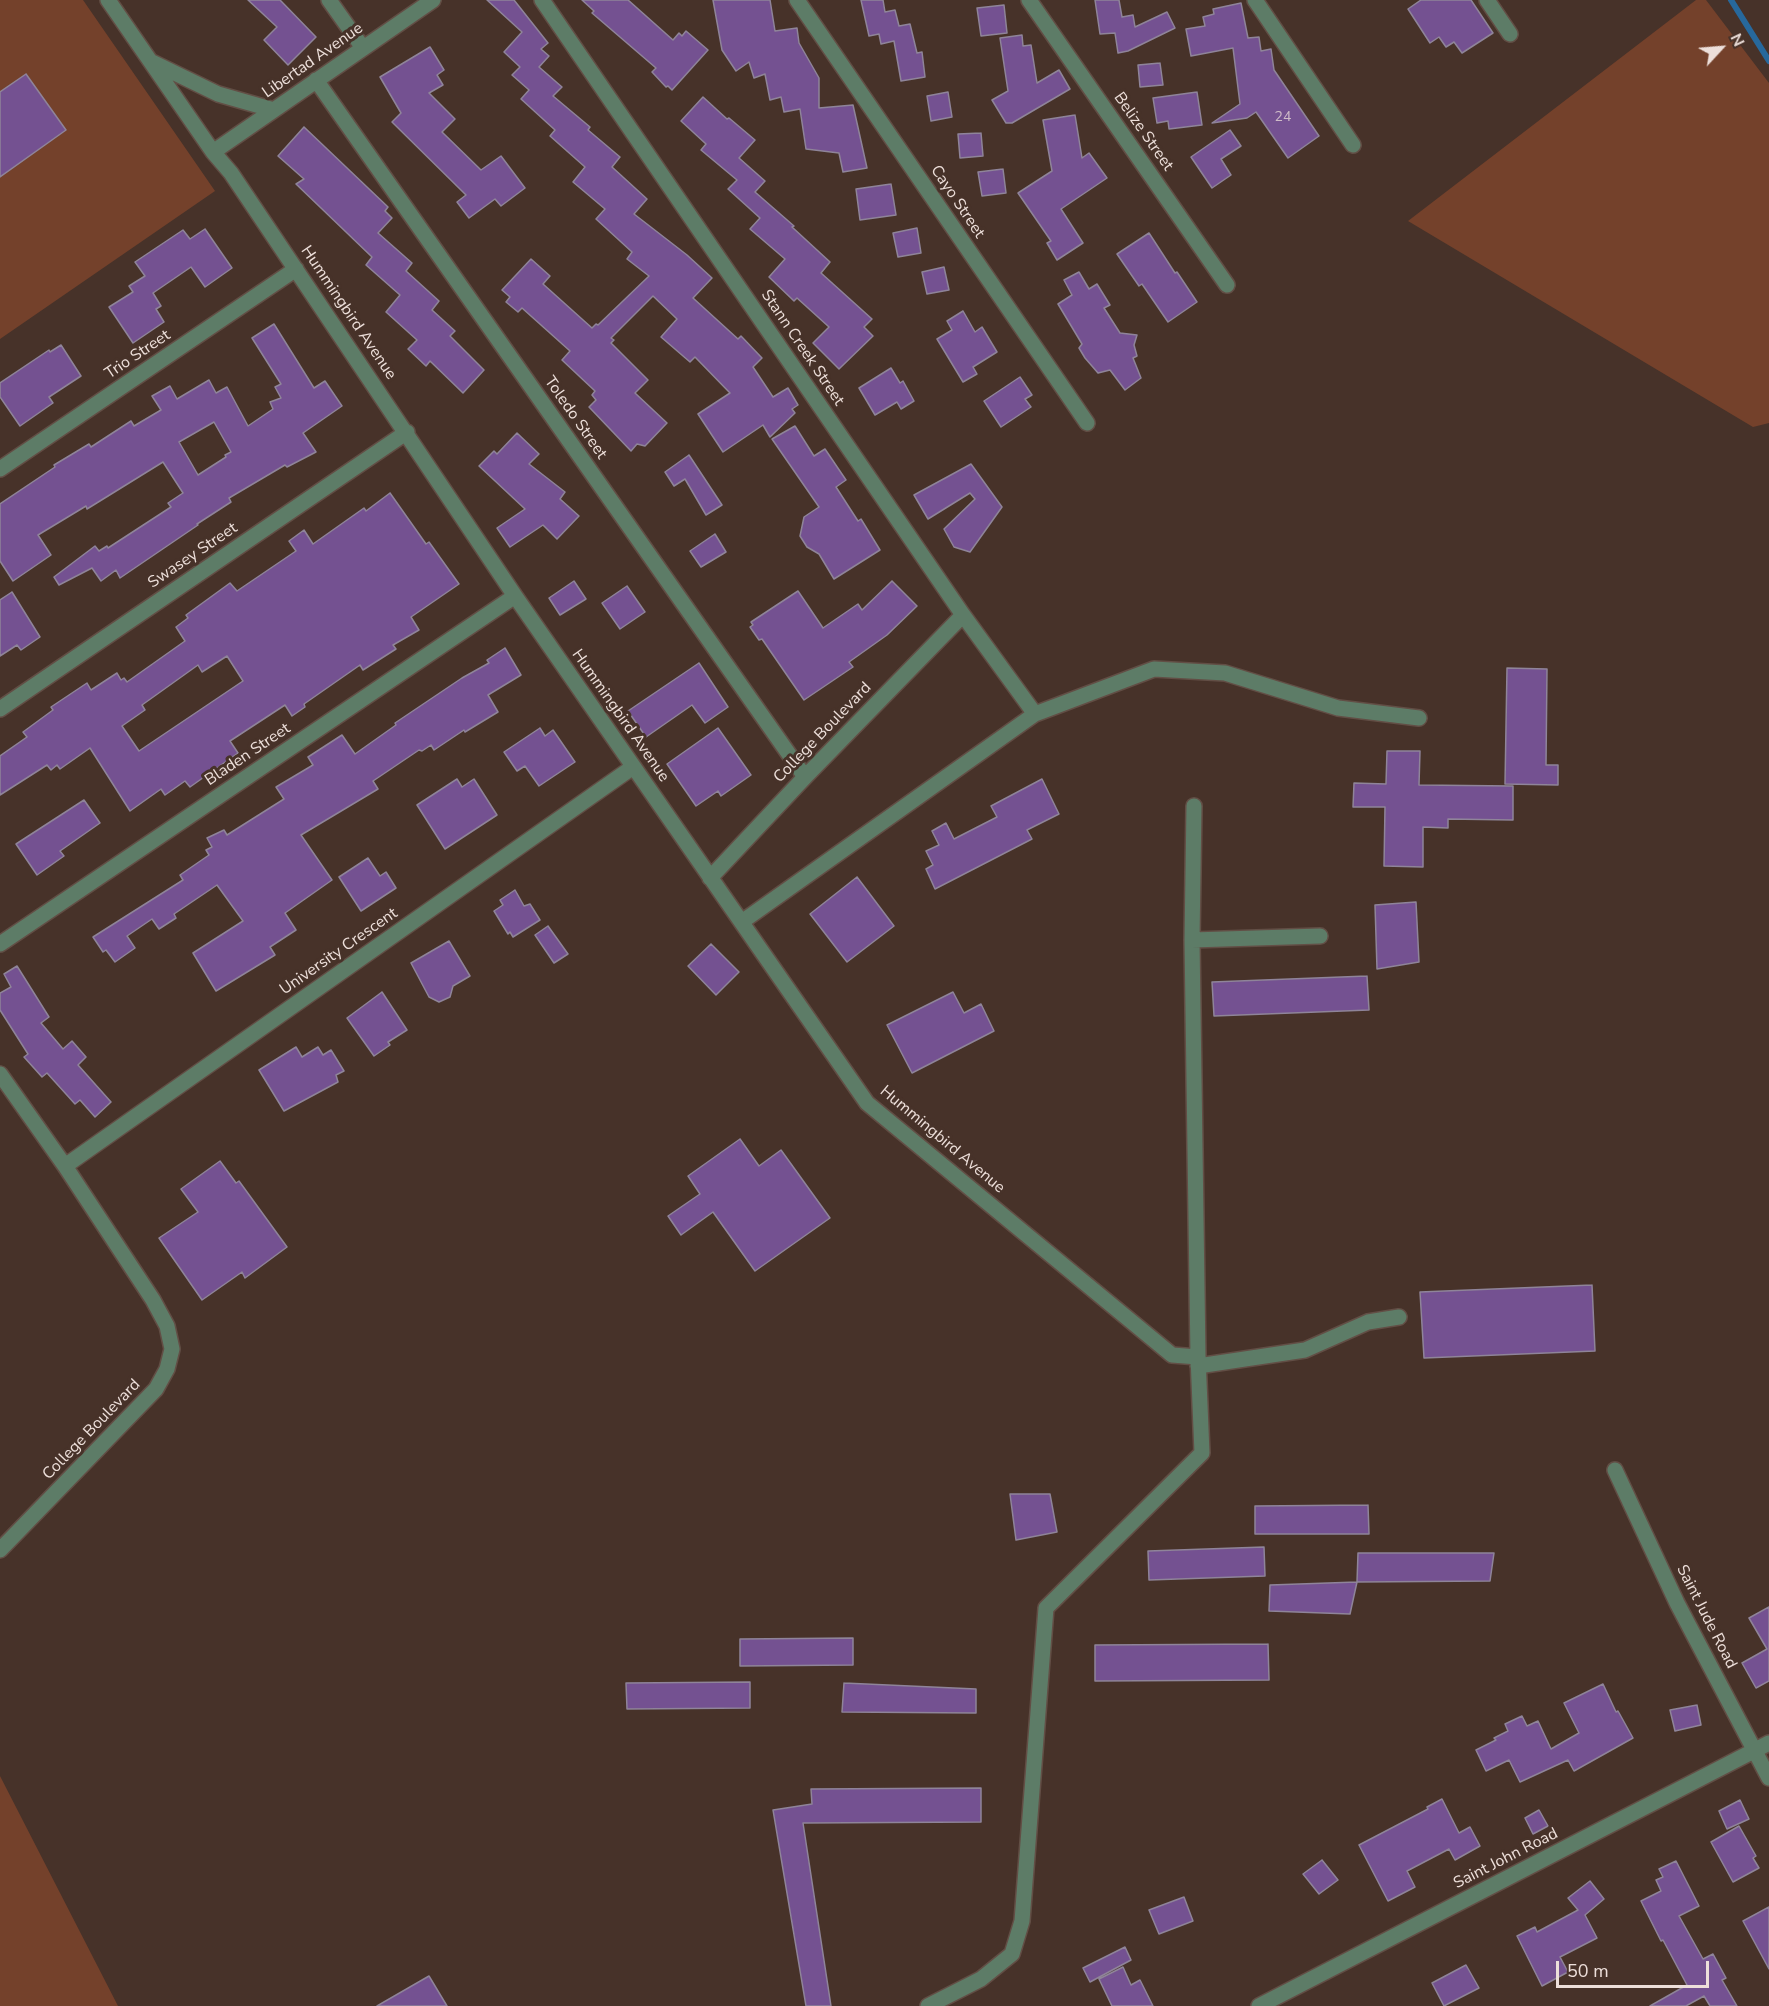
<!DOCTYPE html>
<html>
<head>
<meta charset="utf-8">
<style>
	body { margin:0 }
	#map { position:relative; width:1769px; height:2006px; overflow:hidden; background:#473229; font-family:"Nunito Sans",sans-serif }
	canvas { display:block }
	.north { position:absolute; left:1691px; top:18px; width:60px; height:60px; -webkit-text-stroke:4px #473229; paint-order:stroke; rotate:64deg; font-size:16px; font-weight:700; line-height:24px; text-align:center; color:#eddfda }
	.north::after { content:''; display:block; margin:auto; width:21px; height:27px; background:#eddfda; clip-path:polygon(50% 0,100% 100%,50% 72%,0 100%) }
	.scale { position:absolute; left:1556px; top:1961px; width:153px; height:27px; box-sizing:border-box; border:3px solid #eddfda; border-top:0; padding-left:8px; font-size:18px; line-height:21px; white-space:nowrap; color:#eddfda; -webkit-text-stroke:4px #473229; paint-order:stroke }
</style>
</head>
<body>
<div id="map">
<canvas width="1769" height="2006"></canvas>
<div class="north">N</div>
<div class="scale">50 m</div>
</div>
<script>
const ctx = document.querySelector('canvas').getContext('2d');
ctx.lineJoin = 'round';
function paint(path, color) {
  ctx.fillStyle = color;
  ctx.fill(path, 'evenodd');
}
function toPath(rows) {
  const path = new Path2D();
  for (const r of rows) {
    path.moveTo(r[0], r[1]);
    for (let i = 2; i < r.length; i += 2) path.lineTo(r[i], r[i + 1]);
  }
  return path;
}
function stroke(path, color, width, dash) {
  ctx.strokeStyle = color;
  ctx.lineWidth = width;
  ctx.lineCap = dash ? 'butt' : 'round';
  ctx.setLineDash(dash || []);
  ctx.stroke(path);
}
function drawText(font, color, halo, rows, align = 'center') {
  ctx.font = font + ' "Nunito Sans",sans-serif';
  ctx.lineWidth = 6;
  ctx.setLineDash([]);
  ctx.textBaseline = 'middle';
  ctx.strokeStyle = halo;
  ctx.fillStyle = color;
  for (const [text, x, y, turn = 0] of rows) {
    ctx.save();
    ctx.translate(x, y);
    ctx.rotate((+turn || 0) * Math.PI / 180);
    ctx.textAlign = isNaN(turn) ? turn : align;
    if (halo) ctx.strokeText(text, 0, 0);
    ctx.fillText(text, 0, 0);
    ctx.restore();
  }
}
const green = toPath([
	[0,0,83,0,215,191,0,339],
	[1696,0,1706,0,1769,83,1769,423,1753,427,1408,221],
	[0,1776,118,2006,0,2006]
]);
const stream = toPath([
	[1731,0,1769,61]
]);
const building = toPath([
	[248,0,280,0,316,37,288,65,264,40,277,27,248,0],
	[487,0,514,0,548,43,541,49,549,56,539,67,562,87,553,96,590,127,588,130,620,157,612,167,647,199,634,214,687,255,712,278,693,298,738,339,741,336,762,358,753,367,773,397,788,388,798,405,792,409,795,413,770,437,763,425,723,452,698,414,730,393,695,357,690,362,661,337,677,319,653,296,611,338,614,340,611,343,648,380,635,393,667,423,645,446,637,444,631,451,589,407,596,400,592,395,595,391,562,360,570,351,522,308,518,312,506,302,510,297,502,290,531,259,550,276,543,284,592,328,596,324,598,325,649,276,627,259,632,252,596,219,605,209,573,182,585,167,550,136,555,130,521,99,529,90,512,75,520,67,504,52,522,32,487,0],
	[582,0,628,0,673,40,679,33,682,36,686,31,708,50,672,90,668,86,666,87,652,72,656,68,592,13,594,11,582,0],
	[713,0,770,0,775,31,797,28,799,43,819,78,819,108,853,105,867,168,843,172,839,153,806,149,800,109,784,112,781,97,770,100,765,74,754,78,749,62,736,71,722,50,713,0],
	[861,0,883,0,885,12,895,10,899,26,910,24,917,53,922,52,925,77,901,81,894,41,881,44,879,34,869,36,861,0],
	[1095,0,1119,0,1122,17,1133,15,1135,27,1167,12,1175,28,1128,51,1118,53,1115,33,1100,34,1095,0],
	[1421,0,1471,0,1493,33,1462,53,1454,42,1446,47,1439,37,1430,43,1408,9,1421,0],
	[1241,3,1248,38,1259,37,1261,51,1271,49,1274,70,1319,136,1288,158,1256,112,1247,118,1212,123,1240,104,1233,48,1191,56,1186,29,1205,26,1203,17,1214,14,1213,9,1241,3],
	[1004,5,1007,33,981,36,977,8,1004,5],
	[1022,35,1023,46,1031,45,1037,83,1059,70,1070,89,1012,123,1006,123,992,100,1008,91,1000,38,1022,35],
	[430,47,444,70,437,75,443,85,429,93,455,119,442,132,481,170,501,156,525,188,501,206,495,199,469,218,457,202,466,195,392,122,401,113,380,77,430,47],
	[1160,63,1163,85,1140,87,1138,65,1160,63],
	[26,74,66,130,0,177,0,92,26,74],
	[948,92,952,117,931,121,927,96,948,92],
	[1197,92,1202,125,1169,129,1168,121,1157,123,1153,98,1197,92],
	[703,97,727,119,729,118,755,140,739,158,765,181,755,192,794,226,792,227,830,262,821,273,872,319,864,327,873,336,839,369,813,343,829,327,797,298,794,301,769,277,785,259,750,229,760,218,728,189,737,180,701,150,706,144,681,121,703,97],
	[1075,115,1082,158,1089,153,1107,178,1061,209,1083,243,1057,260,1047,243,1051,241,1018,193,1052,171,1043,120,1075,115],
	[304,127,388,207,385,211,392,218,378,233,412,263,406,271,439,301,432,310,455,331,450,336,484,370,463,393,430,361,426,366,408,349,417,340,386,312,400,295,366,265,372,257,296,184,304,179,278,156,304,127],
	[1230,130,1241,146,1221,159,1231,175,1212,188,1191,157,1230,130],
	[981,133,983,156,960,158,958,134,981,133],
	[1003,169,1006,193,982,196,978,172,1003,169],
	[891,184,896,215,860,220,856,189,891,184],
	[917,228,921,253,898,257,893,233,917,228],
	[205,229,232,268,205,287,191,267,153,293,161,306,156,309,164,322,133,343,109,307,133,292,129,286,145,276,135,262,183,230,190,239,205,229],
	[1149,233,1175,273,1177,272,1197,302,1168,322,1142,284,1139,286,1117,254,1149,233],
	[944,267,949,290,927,294,922,272,944,267],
	[1079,272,1089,289,1097,284,1110,305,1104,308,1120,333,1137,335,1134,345,1137,356,1133,358,1141,378,1125,390,1110,370,1098,373,1085,358,1079,348,1082,344,1058,304,1072,295,1064,280,1079,272],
	[963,311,975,332,982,327,997,352,973,367,977,374,963,382,937,339,952,330,947,321,963,311],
	[274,324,314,388,325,381,342,406,303,433,316,452,287,467,285,465,229,498,231,502,197,524,198,525,120,578,116,570,101,581,92,568,59,585,54,577,95,546,99,551,107,546,108,548,171,507,168,503,183,493,163,462,87,509,86,506,38,535,51,555,13,581,0,561,0,504,55,467,54,465,89,444,91,447,131,421,134,426,161,410,152,396,170,386,177,399,209,380,216,393,227,387,248,426,273,409,270,402,281,398,275,387,281,384,252,338,274,324],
	[214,422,231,452,225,455,226,457,198,475,179,442,214,422],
	[61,345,81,376,49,397,53,403,20,426,0,397,0,383,49,350,50,352,61,345],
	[891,368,900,383,903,381,914,401,901,409,897,402,875,415,859,388,891,368],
	[1020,377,1032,395,1025,399,1031,407,1001,427,984,401,1020,377],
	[795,426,814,456,825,449,846,480,836,487,858,521,861,519,880,550,834,579,819,554,807,547,800,536,804,517,819,507,772,439,795,426],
	[517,433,539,454,529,464,565,492,560,499,579,516,557,539,543,525,510,547,497,528,525,509,479,466,494,451,497,454,517,433],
	[689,455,722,505,706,515,685,479,674,486,665,472,689,455],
	[971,464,1002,507,970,552,954,547,944,529,975,499,970,493,928,519,914,495,971,464],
	[390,493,426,544,429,542,459,584,411,617,419,630,393,645,396,649,363,670,360,665,304,704,305,707,292,716,285,705,230,741,238,753,190,787,185,781,165,795,161,789,130,811,90,748,60,769,57,765,51,770,47,765,0,795,0,756,27,737,23,732,53,710,51,707,87,683,91,690,117,673,121,680,124,678,127,682,185,641,176,627,188,618,186,615,230,583,237,591,296,551,289,541,304,530,313,544,364,508,366,511,390,493],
	[227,656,243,681,139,751,122,726,145,710,142,705,198,665,202,672,227,656],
	[715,534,726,552,701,567,690,551,715,534],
	[574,581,586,599,560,615,549,598,574,581],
	[892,581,917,606,887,635,849,662,853,667,804,700,762,639,759,640,750,627,753,625,751,622,798,591,823,628,858,604,862,610,892,581],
	[627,586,645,612,620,629,602,603,627,586],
	[12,592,40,637,21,650,17,645,0,656,0,600,12,592],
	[505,648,521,675,488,695,498,712,465,732,464,730,434,750,431,745,422,751,419,750,373,781,378,789,301,835,332,880,285,913,296,930,270,947,275,955,216,991,193,953,243,921,217,885,174,914,176,918,159,929,152,919,127,936,135,948,115,962,106,950,103,952,93,937,183,880,180,875,209,855,206,850,212,847,207,838,224,830,227,835,284,799,276,787,313,765,308,757,342,735,355,754,396,725,395,723,462,678,489,663,487,660,505,648],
	[699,663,728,707,705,723,692,705,646,737,628,711,699,663],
	[1507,668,1547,669,1546,765,1558,765,1558,785,1505,784,1507,668],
	[540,728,545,736,553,730,575,762,539,786,525,766,517,771,504,752,540,728],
	[718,728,751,775,721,796,718,791,696,806,667,764,718,728],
	[1387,751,1420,751,1419,785,1513,786,1513,820,1448,819,1448,828,1423,827,1423,867,1384,866,1385,807,1353,807,1354,783,1386,784,1387,751],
	[457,779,462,787,474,779,497,815,445,849,417,805,457,779],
	[1042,779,1059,814,1027,830,1032,839,935,889,926,869,933,865,926,851,939,845,932,831,946,823,954,839,997,817,991,806,1042,779],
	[84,800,100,823,60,851,64,856,37,875,16,844,84,800],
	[368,858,380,876,386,872,396,888,361,911,339,877,368,858],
	[857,877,894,926,847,962,810,914,857,877],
	[515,890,524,906,530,904,540,920,513,937,510,932,508,934,494,911,503,905,500,900,515,890],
	[1416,902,1419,962,1377,969,1375,905,1416,902],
	[548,926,568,954,554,963,535,935,548,926],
	[449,941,470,976,453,986,450,997,439,1002,429,997,411,963,449,941],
	[711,944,739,972,716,995,688,966,711,944],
	[17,966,49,1017,41,1023,63,1049,72,1041,86,1057,78,1065,111,1102,95,1117,80,1100,75,1104,47,1073,42,1077,24,1057,28,1054,0,1010,0,993,11,987,4,974,17,966],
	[1367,976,1369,1010,1214,1016,1212,982,1367,976],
	[382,992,407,1030,388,1042,390,1045,374,1056,347,1018,382,992],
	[953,992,964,1013,981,1004,994,1031,912,1073,887,1025,953,992],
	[296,1047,302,1057,318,1047,323,1055,331,1050,344,1071,336,1075,338,1082,284,1111,259,1070,296,1047],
	[740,1139,759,1166,781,1150,830,1218,755,1271,713,1212,681,1235,668,1216,700,1194,688,1176,740,1139],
	[220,1161,236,1183,239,1181,287,1247,245,1278,242,1272,202,1300,159,1238,198,1212,181,1189,220,1161],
	[1592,1285,1595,1351,1424,1358,1420,1292,1592,1285],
	[1010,1494,1050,1494,1057,1532,1016,1540,1010,1494],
	[1368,1505,1369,1534,1255,1534,1255,1506,1368,1505],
	[1264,1547,1265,1576,1149,1580,1148,1551,1264,1547],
	[1358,1553,1494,1553,1490,1581,1357,1582,1358,1553],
	[1357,1582,1350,1614,1269,1611,1270,1585,1357,1582],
	[1769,1607,1769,1681,1756,1688,1742,1663,1767,1649,1749,1618,1769,1607],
	[853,1638,853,1665,740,1666,740,1639,853,1638],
	[1268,1644,1269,1680,1095,1681,1095,1645,1268,1644],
	[750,1682,750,1708,627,1709,626,1683,750,1682],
	[844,1683,976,1689,976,1713,842,1712,844,1683],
	[1603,1684,1616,1712,1618,1711,1633,1738,1574,1771,1568,1760,1520,1782,1509,1760,1486,1771,1476,1750,1496,1740,1494,1738,1508,1731,1505,1724,1522,1716,1527,1726,1538,1721,1551,1749,1579,1733,1564,1703,1603,1684],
	[1697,1705,1701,1725,1675,1731,1670,1710,1697,1705],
	[981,1788,981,1822,803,1823,831,2006,806,2006,773,1810,812,1804,811,1789,981,1788],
	[1442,1799,1459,1833,1470,1827,1480,1846,1455,1860,1449,1849,1407,1871,1415,1887,1388,1901,1359,1845,1428,1809,1427,1807,1442,1799],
	[1740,1800,1749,1819,1727,1829,1719,1811,1740,1800],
	[1539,1810,1548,1826,1533,1834,1525,1818,1539,1810],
	[1739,1826,1756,1856,1753,1858,1759,1868,1733,1882,1711,1842,1739,1826],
	[1322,1860,1338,1880,1319,1894,1303,1874,1322,1860],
	[1676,1861,1699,1906,1679,1916,1703,1959,1713,1954,1726,1978,1722,1980,1737,2006,1710,2006,1704,1996,1686,2006,1650,2006,1687,1985,1663,1940,1661,1941,1641,1901,1661,1891,1656,1880,1663,1877,1659,1869,1676,1861],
	[1590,1881,1604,1899,1585,1915,1597,1938,1560,1957,1568,1972,1542,1986,1517,1936,1535,1927,1537,1932,1578,1910,1568,1898,1590,1881],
	[1184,1897,1193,1921,1159,1934,1149,1910,1184,1897],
	[1769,1907,1769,1969,1743,1921,1769,1907],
	[1125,1947,1131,1960,1090,1982,1083,1968,1125,1947],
	[1466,1965,1479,1988,1444,2006,1432,1983,1466,1965],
	[1123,1967,1131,1985,1140,1980,1153,2006,1112,2006,1099,1979,1123,1967],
	[429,1976,447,2006,377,2006,429,1976]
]);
const minor = toPath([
	[108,0,213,152,231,173,515,596,867,1103,1172,1355,1198,1357],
	[329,0,363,48],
	[542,0,963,615,1035,714],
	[797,0,1087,423],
	[1029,0,1227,285],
	[1255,0,1353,145],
	[1487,0,1510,34],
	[152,62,218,94,274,110],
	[316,80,805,777],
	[213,152,433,0],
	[0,469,296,269],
	[0,709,407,432],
	[710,878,805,777,963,615],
	[743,921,1035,714,1154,669,1225,673,1338,708,1419,718],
	[1192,940,1320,936],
	[0,944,515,596],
	[0,1074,65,1166,153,1300,167,1326,172,1349,167,1369,156,1389,0,1550],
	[65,1166,633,767],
	[1198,1366,1305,1350,1368,1322,1399,1317],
	[1615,1470,1677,1603,1769,1778],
	[928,2006,981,1979,1012,1954,1022,1921,1046,1608,1202,1453,1198,1357,1192,940,1194,806],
	[1259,2006,1769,1743]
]);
const numberNames = [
	["24",1283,118]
];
const streetNames = [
	["Libertad Avenue",313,61,-35],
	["Belize Street",1143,132,55],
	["Cayo Street",957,202,56],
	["Hummingbird Avenue",348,313,56],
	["Stann Creek Street",802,348,56],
	["Trio Street",138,355,-34],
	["Toledo Street",575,418,55],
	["Swasey Street",193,556,-34],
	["Hummingbird Avenue",620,716,55],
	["College Boulevard",823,733,-46],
	["Bladen Street",248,755,-34],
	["University Crescent",339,952,-35],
	["Hummingbird Avenue",942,1140,40],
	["College Boulevard",92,1430,-46],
	["Saint Jude Road",1706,1617,63],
	["Saint John Road",1506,1859,-27]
];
paint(green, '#74412b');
stroke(stream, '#27689c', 6);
paint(building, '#745191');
stroke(building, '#8f8499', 1.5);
stroke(minor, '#624e45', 18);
stroke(minor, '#5d7c67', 15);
drawText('14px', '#cfbcc8', null, numberNames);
drawText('16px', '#eddfda', '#473229', streetNames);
</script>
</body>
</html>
